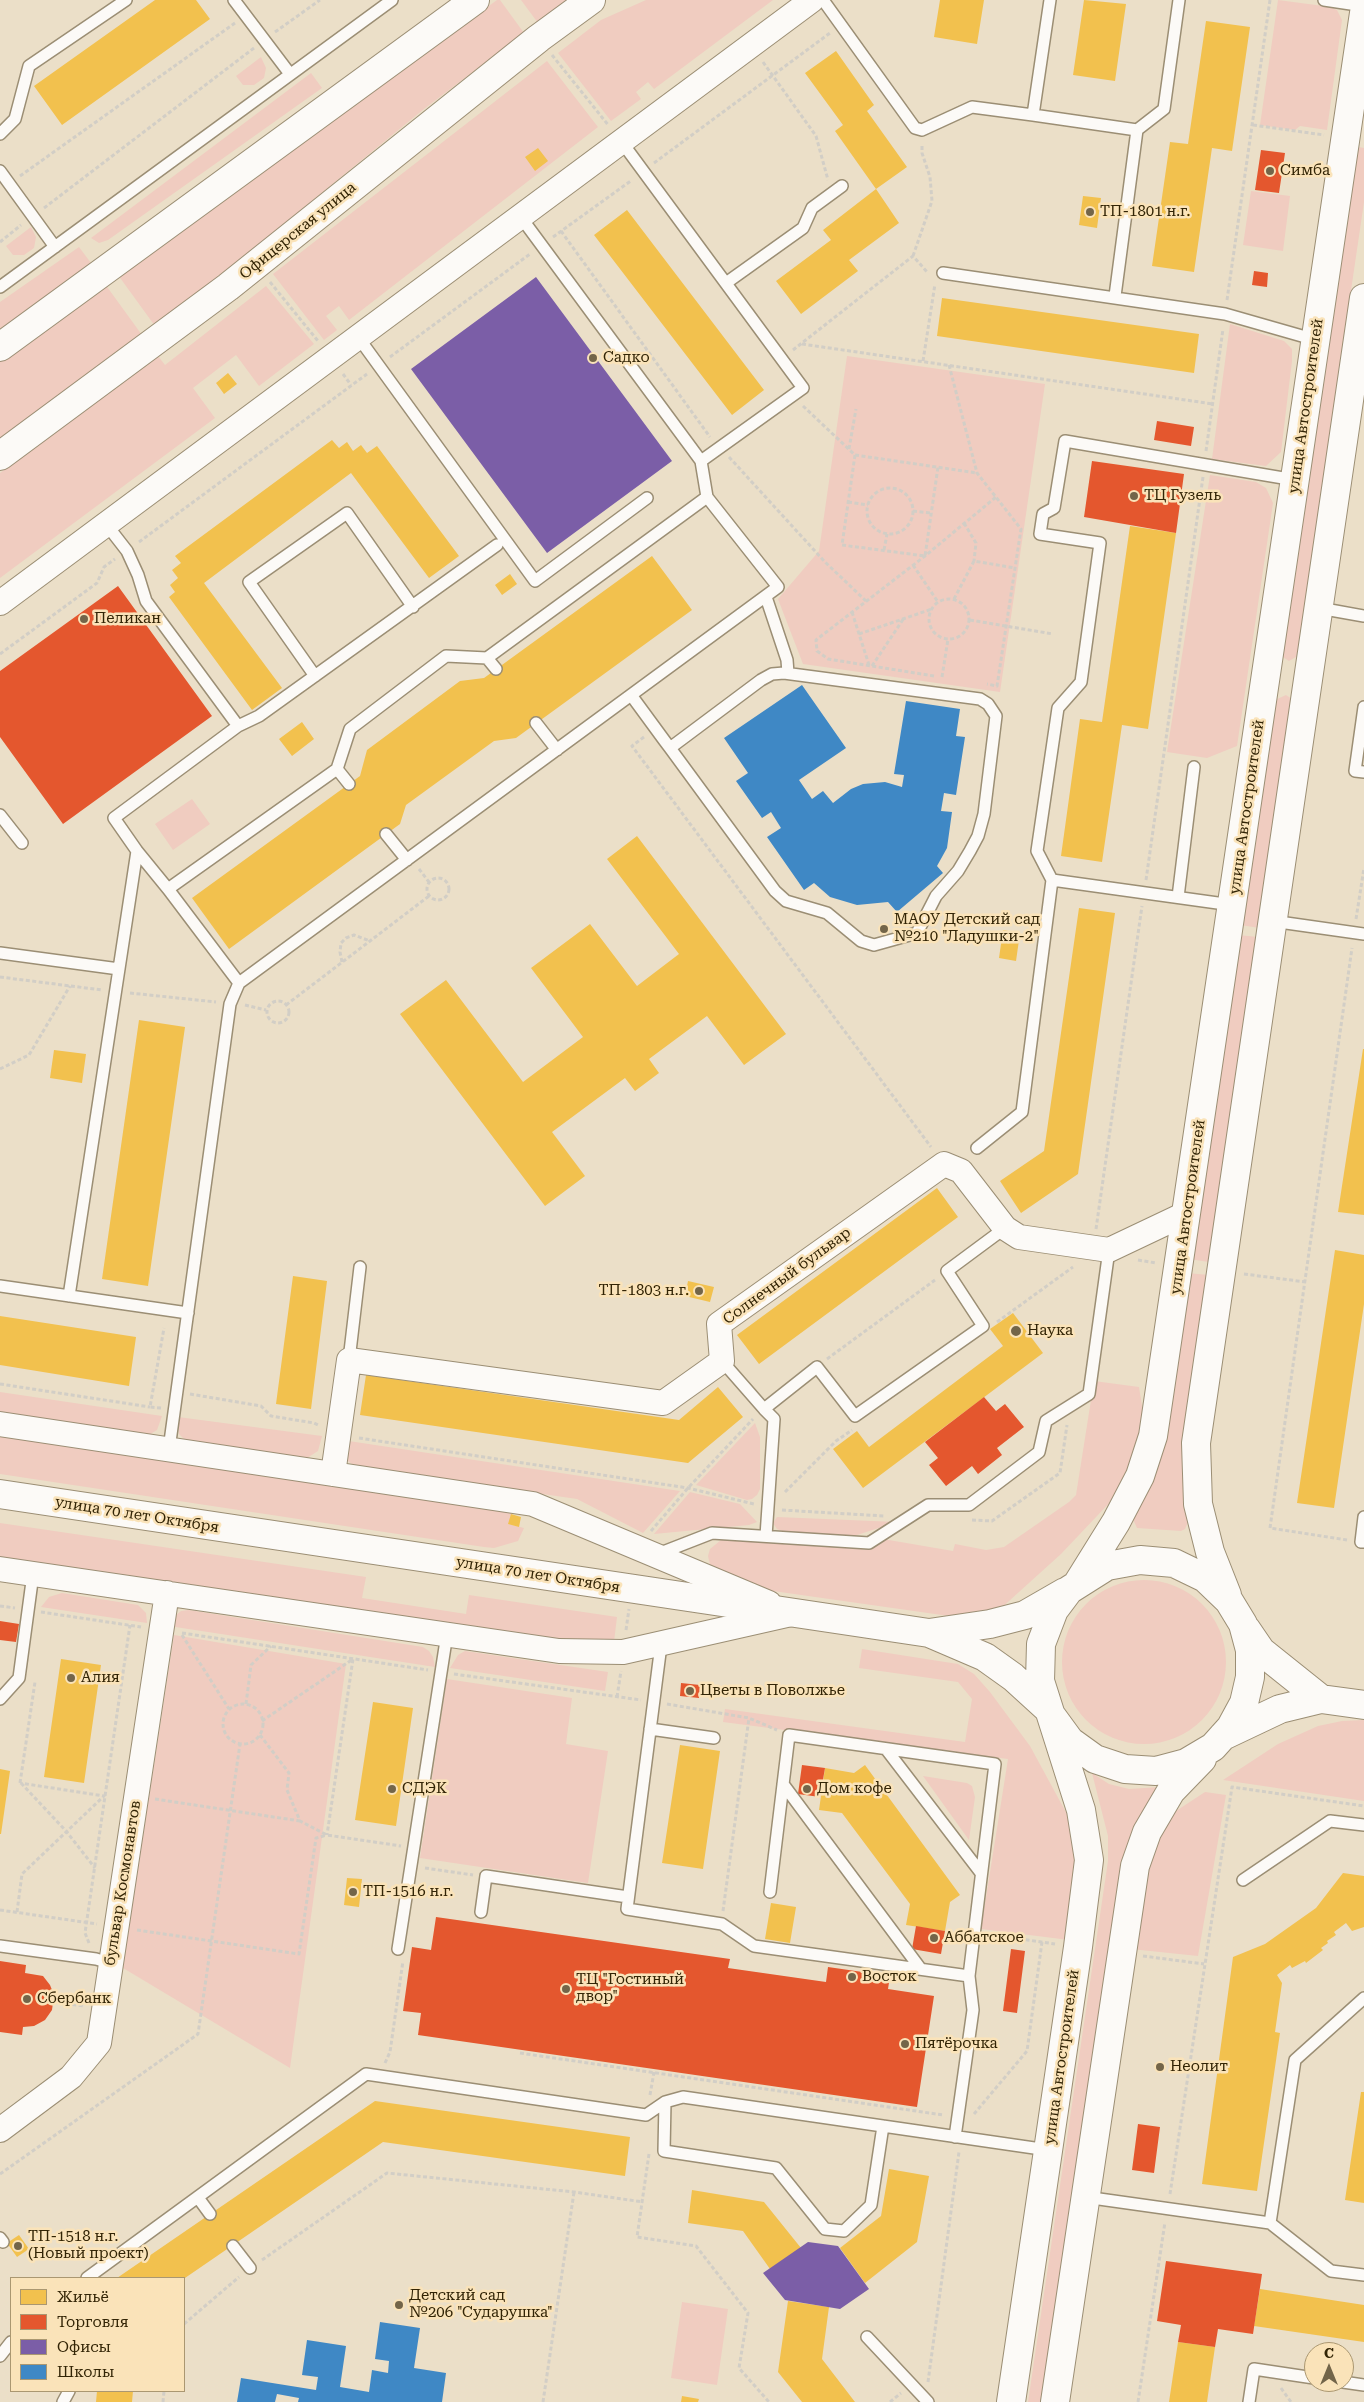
<!DOCTYPE html>
<html>
<head>
<meta charset="utf-8">
<style>
	body { margin:0 }
	#map { position:relative; width:1364px; height:2402px; overflow:hidden; background:#ebdfc8; font-family:"Roboto Serif",serif }
	canvas { display:block }
	.legend { position:absolute; left:10px; top:2277px; width:175px; height:115px; box-sizing:border-box; background:#fae3b9; border:1px solid #aa9771; margin:0; padding:6px 9px; list-style:none; font-size:15px; color:#322405 }
	.legend li { display:flex; align-items:center; gap:10px; height:25px }
	.legend b { width:25px; border:1px solid #aa9771 }
	.north { position:absolute; left:1304px; top:2342px; width:50px; height:50px; box-sizing:border-box; background:#fae3b9; border:1px solid #aa9771; border-radius:50%; rotate:0deg; font-size:14px; font-weight:700; line-height:20px; text-align:center; color:#322405 }
	.north::after { content:''; display:block; margin:auto; width:18px; height:22px; background:#736549; clip-path:polygon(50% 0,100% 100%,50% 72%,0 100%) }
</style>
</head>
<body>
<div id="map">
<canvas width="1364" height="2402"></canvas>
<ul class="legend">
<li><b style="height:14px;background:#f2c14e"></b>Жильё</li>
<li><b style="height:14px;background:#e4572e"></b>Торговля</li>
<li><b style="height:14px;background:#7b5ea7"></b>Офисы</li>
<li><b style="height:14px;background:#3f88c5"></b>Школы</li>
</ul>
<div class="north">С</div>
</div>
<script>
const ctx = document.querySelector('canvas').getContext('2d');
ctx.lineJoin = 'round';
function paint(path, color) {
  ctx.fillStyle = color;
  ctx.fill(path, 'evenodd');
}
function toPath(rows) {
  const path = new Path2D();
  for (const r of rows) {
    if (r.length === 3) {
      path.moveTo(r[0] + r[2], r[1]);
      path.arc(r[0], r[1], r[2], 0, 2 * Math.PI);
      continue;
    }
    path.moveTo(r[0], r[1]);
    for (let i = 2; i < r.length; i += 2) path.lineTo(r[i], r[i + 1]);
  }
  return path;
}
function stroke(path, color, width, dash) {
  ctx.strokeStyle = color;
  ctx.lineWidth = width;
  ctx.lineCap = dash ? 'butt' : 'round';
  ctx.setLineDash(dash || []);
  ctx.stroke(path);
}
function drawText(font, color, halo, rows, align = 'center') {
  ctx.font = font + ' "Roboto Serif",serif';
  ctx.lineWidth = 5;
  ctx.setLineDash([]);
  ctx.textBaseline = 'middle';
  ctx.strokeStyle = halo;
  ctx.fillStyle = color;
  for (const [text, x, y, turn = 0] of rows) {
    ctx.save();
    ctx.translate(x, y);
    ctx.rotate((+turn || 0) * Math.PI / 180);
    ctx.textAlign = isNaN(turn) ? turn : align;
    if (halo) ctx.strokeText(text, 0, 0);
    ctx.fillText(text, 0, 0);
    ctx.restore();
  }
}
const green = toPath([
	[497,0,500,0,524,33,424,109,274,232,155,326,118,275],
	[521,0,569,0,538,23],
	[646,0,773,0,654,89,648,82,636,92,641,99,611,121,558,53,601,20],
	[1278,0,1331,7,1337,10,1342,20,1327,130,1300,126,1295,130,1260,125],
	[261,57,266,68,264,78,254,85,243,85,236,76],
	[547,61,598,127,349,320,339,306,326,316,337,330,324,340,273,274],
	[311,73,322,88,108,240,99,243,91,238],
	[1353,146,1364,148,1364,202,1298,651,1296,657,1289,661,1280,655],
	[1251,191,1290,196,1283,251,1243,245],
	[31,227,36,237,34,248,24,255,13,255,6,246],
	[79,247,91,263,0,329,0,302],
	[105,284,142,335,0,443,0,361],
	[266,286,314,344,259,386,236,355,193,388,215,418,0,578,0,473,158,356,165,365],
	[1230,324,1284,341,1292,349,1292,361,1281,452,1266,466,1212,459],
	[847,356,1045,384,1000,692,803,664,778,599,819,551],
	[1210,475,1256,482,1266,488,1273,503,1237,746,1207,758,1167,752],
	[1286,695,1292,699,1260,928,1240,925,1275,700],
	[192,799,210,824,173,850,155,824],
	[1238,935,1258,937,1209,1262,1189,1259],
	[1187,1273,1209,1275,1182,1448,1188,1522,1185,1529,1181,1531,1137,1528,1133,1519],
	[1094,1381,1139,1387,1145,1425,1138,1448,1115,1497,1061,1554,998,1611,956,1617,766,1590,713,1569,710,1565,708,1556,710,1549,721,1540,861,1549,883,1539,953,1551,955,1544,986,1550,1004,1547,1069,1502,1076,1495],
	[0,1392,162,1416,157,1430,147,1436,0,1415],
	[178,1417,322,1436,318,1451,307,1458,187,1442,179,1434],
	[755,1423,760,1437,760,1489,757,1495,752,1499,747,1500,696,1485],
	[0,1436,512,1512,509,1524,524,1528,518,1541,494,1548,484,1547,0,1474],
	[342,1440,680,1491,643,1533,577,1499,356,1467,344,1458],
	[690,1492,740,1504,757,1522,749,1525,654,1534],
	[777,1517,897,1522,854,1536,782,1531,777,1529,773,1523],
	[0,1523,366,1577,362,1598,466,1614,469,1595,617,1617,614,1642,588,1643,0,1561],
	[1144,1662,82],
	[62,1593,138,1605,146,1613,147,1623,41,1607,49,1597],
	[189,1610,423,1647,429,1651,433,1657,435,1667,169,1626,175,1616,181,1611],
	[174,1635,346,1664,290,2068,123,1968],
	[862,1649,958,1664,974,1674,990,1692,1030,1746,1068,1816,1073,1838,1076,1858,1069,1940,981,1929,1008,1759,723,1722,725,1709,965,1742,972,1699,958,1682,859,1668],
	[465,1651,608,1672,605,1691,450,1668,458,1655],
	[447,1679,572,1698,566,1744,608,1751,588,1883,420,1858],
	[1364,1720,1364,1801,1223,1780,1278,1744,1318,1726,1342,1721],
	[1092,1773,1109,1784,1129,1789,1160,1787,1049,2402,1028,2402,1108,1861,1108,1836],
	[923,1776,967,1783,972,1786,975,1797,969,1840],
	[1205,1792,1226,1795,1198,1956,1131,1949,1139,1899,1155,1838,1173,1813],
	[682,2302,728,2309,717,2385,671,2378]
]);
const homes = toPath([
	[155,0,196,0,210,19,62,125,34,86],
	[940,0,984,0,977,44,934,37],
	[1084,0,1126,4,1115,81,1073,75],
	[1206,21,1250,27,1232,151,1212,148,1194,272,1152,266,1170,142,1188,144],
	[836,51,874,105,867,111,907,167,876,189,835,131,843,125,805,73],
	[538,148,548,161,535,171,525,157],
	[876,189,899,223,849,260,858,271,801,314,776,281,831,240,823,230],
	[1083,196,1101,198,1097,228,1079,225],
	[627,210,764,390,732,415,594,235],
	[942,298,1199,334,1194,373,937,336],
	[228,373,237,384,224,394,216,383],
	[332,440,339,448,347,442,353,451,361,445,367,453,377,446,459,556,429,578,351,473,204,583,282,688,252,710,169,597,175,592,170,585,178,578,172,570,181,563,175,556],
	[1130,526,1176,533,1148,729,1122,725,1102,862,1061,856,1080,719,1102,722],
	[652,556,692,610,516,738,494,741,406,805,400,824,229,949,192,898,360,776,367,750,460,681,484,678],
	[510,574,517,584,502,595,495,585],
	[302,722,314,739,292,756,279,739],
	[637,836,786,1034,744,1065,707,1016,649,1059,659,1073,635,1091,625,1078,552,1132,585,1176,545,1206,400,1014,446,980,523,1082,583,1037,531,968,590,924,637,986,679,954,607,859],
	[1079,908,1115,913,1078,1174,1021,1213,1000,1181,1044,1151],
	[1003,930,1020,933,1016,961,999,958],
	[139,1020,185,1027,148,1286,102,1279],
	[1363,1049,1364,1049,1364,1215,1338,1212],
	[54,1050,86,1054,82,1083,50,1078],
	[937,1188,958,1217,759,1364,737,1335],
	[1335,1250,1364,1255,1364,1304,1334,1508,1297,1503],
	[293,1276,327,1281,311,1409,276,1404],
	[688,1281,714,1287,710,1302,685,1296],
	[1013,1313,1043,1353,863,1488,833,1449,857,1431,869,1447,1003,1346,990,1329],
	[0,1316,136,1337,129,1386,0,1365],
	[366,1375,679,1420,718,1387,743,1417,688,1463,360,1415],
	[511,1514,521,1517,519,1527,508,1524],
	[61,1659,101,1665,84,1783,44,1777],
	[373,1702,413,1708,396,1826,355,1820],
	[680,1745,720,1751,703,1869,662,1863],
	[865,1765,960,1895,950,1902,945,1931,906,1925,910,1904,842,1813,819,1810,825,1768,854,1773],
	[0,1769,10,1771,1,1834,0,1834],
	[1343,1873,1364,1876,1364,1927,1352,1931,1346,1923,1334,1932,1336,1935,1327,1941,1328,1943,1321,1948,1323,1950,1306,1963,1305,1961,1292,1968,1290,1965,1277,1975,1282,1983,1275,2032,1280,2033,1257,2191,1202,2184,1233,1957,1265,1944,1316,1908],
	[347,1878,362,1879,359,1907,344,1905],
	[771,1903,796,1907,790,1943,765,1939],
	[1361,2092,1364,2092,1364,2203,1345,2200],
	[375,2101,630,2137,625,2176,383,2142,185,2278,117,2278],
	[889,2169,929,2176,917,2242,865,2283,840,2248,881,2216],
	[692,2190,764,2202,801,2248,770,2269,743,2231,688,2223],
	[19,2235,29,2249,17,2257,7,2243],
	[1260,2289,1364,2305,1364,2342,1254,2326],
	[788,2301,829,2307,822,2359,855,2402,802,2402,778,2372],
	[1178,2342,1215,2347,1207,2402,1169,2402],
	[97,2391,133,2391,132,2402,96,2402],
	[682,2396,699,2399,698,2402,681,2402]
]);
const shops = toPath([
	[1261,150,1285,153,1279,193,1255,190],
	[1254,271,1268,273,1267,287,1252,285],
	[1157,421,1194,427,1191,446,1154,440],
	[1092,461,1184,474,1176,533,1084,517],
	[118,586,212,716,63,824,0,737,0,671],
	[984,1397,996,1411,1005,1404,1024,1427,997,1448,1002,1455,978,1474,972,1466,946,1486,929,1465,938,1458,925,1442],
	[0,1621,19,1624,16,1642,0,1640],
	[681,1683,700,1685,699,1698,680,1696],
	[802,1765,825,1768,820,1797,798,1794],
	[436,1917,730,1959,728,1968,826,1982,828,1967,890,1976,888,1989,934,1996,917,2107,418,2035,421,2013,403,2011,412,1947,431,1950],
	[916,1926,945,1931,941,1954,912,1949],
	[1011,1949,1025,1951,1017,2013,1003,2011],
	[0,1961,26,1965,25,1973,43,1976,50,1985,54,1995,52,2010,45,2020,34,2026,23,2027,22,2035,0,2032],
	[1138,2124,1160,2127,1154,2173,1132,2170],
	[1166,2261,1262,2274,1253,2334,1218,2329,1215,2347,1178,2342,1181,2325,1157,2321]
]);
const offices = toPath([
	[536,277,672,461,547,553,411,369],
	[808,2242,838,2246,869,2289,840,2309,785,2300,763,2273]
]);
const schools = toPath([
	[802,685,846,748,799,780,812,799,823,791,833,803,851,789,863,784,885,782,902,787,904,775,894,774,906,701,960,709,956,736,965,737,956,795,944,793,941,811,952,812,947,848,937,866,943,873,897,912,888,902,857,905,830,897,814,883,804,890,767,837,781,828,771,812,762,818,736,781,748,773,724,738],
	[380,2322,420,2328,414,2368,446,2373,442,2402,298,2402,299,2398,277,2394,275,2402,237,2402,241,2378,316,2390,318,2377,302,2375,307,2340,346,2346,340,2387,369,2392,372,2370,388,2373,389,2361,375,2359]
]);
const path = toPath([
	[275,32,320,0],
	[552,55,609,126],
	[763,62,816,136,828,180],
	[1253,125,1324,135],
	[654,163,830,33],
	[20,176,235,23],
	[44,208,254,48],
	[561,231,710,437],
	[553,237,632,180],
	[0,242,21,225],
	[913,256,932,201,930,177,922,153,922,144],
	[270,282,318,341],
	[1227,300,1270,0],
	[802,344,1213,404],
	[793,350,913,256,928,273],
	[390,357,530,254],
	[923,361,935,284],
	[949,365,977,473,1021,529,997,686,987,684],
	[343,374,351,385],
	[803,406,855,455,977,473],
	[849,449,856,409],
	[1206,451,1223,329],
	[855,455,842,545,925,556,938,467],
	[729,457,825,562,866,601],
	[890,511,23],
	[848,502,868,505],
	[913,511,931,513],
	[964,523,976,543,974,561],
	[139,542,367,374],
	[884,550,887,534],
	[913,565,938,602],
	[949,619,20],
	[954,599,974,561,1015,568],
	[852,612,869,665],
	[970,620,1053,634],
	[859,634,932,609],
	[0,654,97,583,104,567,115,559],
	[872,666,904,618],
	[934,676,828,659,817,651,816,640,925,556,996,497],
	[942,677,948,639],
	[644,737,632,746,931,1147],
	[419,869,429,882],
	[438,889,11],
	[1146,880,1203,477],
	[1356,919,1364,868],
	[342,962,340,952,341,943,346,938,354,935,370,941],
	[0,977,102,990],
	[130,993,216,1002],
	[278,1012,11],
	[245,1005,266,1010],
	[286,1005,429,896],
	[0,1069,29,1055,70,986],
	[1096,1229,1142,906],
	[1138,1260,1156,1263],
	[1244,1274,1306,1282],
	[997,1322,1073,1267],
	[827,1359,935,1280],
	[0,1384,150,1407],
	[190,1394,261,1406,271,1416,314,1423,320,1426],
	[161,1408,150,1407,164,1328],
	[359,1438,688,1488,754,1504],
	[785,1492,836,1441,852,1430],
	[782,1510,884,1516],
	[972,1520,992,1521,1060,1473,1067,1425],
	[651,1531,688,1488,753,1419],
	[1347,1540,1270,1528,1352,948],
	[0,1606,15,1608],
	[41,1612,141,1627],
	[626,1630,629,1609],
	[182,1633,428,1670],
	[182,1635,229,1709],
	[454,1674,641,1700],
	[617,1697,621,1671],
	[246,1704,251,1665,271,1646],
	[667,1704,749,1718,777,1730],
	[243,1724,20],
	[262,1721,353,1659,327,1835],
	[260,1735,289,1773,287,1790,300,1821,327,1835,401,1846],
	[20,1783,35,1682],
	[21,1783,66,1831,95,1868],
	[155,1799,300,1821],
	[425,1868,473,1875],
	[0,1910,97,1924],
	[723,1911,749,1718],
	[17,1912,22,1874,104,1796,20,1783],
	[137,1930,299,1954,316,1838,327,1835],
	[987,1934,1055,1944],
	[89,1943,85,1933,130,1625],
	[1143,1956,1204,1964],
	[53,2002,85,2006],
	[520,2053,943,2115],
	[385,2063,390,2052,403,1961],
	[650,2095,654,2072],
	[974,2114,1027,2051,1042,1942],
	[649,2154,637,2237,696,2246,748,2313,739,2368,769,2402],
	[0,2174,198,2034,240,1744],
	[1170,2194,1232,1787,1364,1806],
	[262,2260,387,2173,574,2192,643,2202],
	[184,2324,239,2277],
	[928,2382,959,2152],
	[1281,2388,1291,2402],
	[163,2402,164,2391],
	[543,2402,574,2192],
	[890,2402,901,2393],
	[1138,2402,1165,2222]
]);
const lane = toPath([
	[234,0,290,74],
	[823,0,915,128,922,130,972,107,1033,115,1050,0],
	[1324,0,1364,6],
	[1033,115,1137,130,1164,109,1179,0],
	[0,134,15,119,29,66,126,0],
	[621,141,803,388,701,461],
	[0,171,55,247],
	[943,273,1225,314,1316,340],
	[726,283,803,228,812,208,842,186],
	[0,287,392,0],
	[1115,296,1137,130],
	[358,337,535,581,647,498],
	[106,524,127,551,138,575,146,601,238,726,114,818,137,851,168,889,239,983],
	[766,597,787,660,788,673],
	[1319,608,1364,616],
	[487,658,496,669],
	[315,676,249,582,347,513,413,607],
	[631,695,664,740,670,748,775,891,786,901,827,913,861,941,874,945,917,933,936,896,958,871,970,851,978,836,984,814,996,716,988,704,980,699,784,673,772,674,761,680,670,748],
	[1364,707,1355,771,1364,772],
	[536,723,557,750],
	[238,726,259,716,497,545],
	[337,769,349,784],
	[0,815,22,843],
	[386,834,407,860],
	[1052,880,1232,905],
	[168,889,337,769,350,729,446,656,487,658,707,497],
	[1178,897,1194,767],
	[1272,921,1364,934],
	[0,953,119,969],
	[977,1148,1022,1112,1052,880,1037,851,1058,708,1081,682,1100,543,1040,534,1043,514,1054,508,1065,441,1295,480],
	[0,1286,188,1313],
	[69,1296,137,851],
	[349,1360,360,1267],
	[722,1361,764,1409],
	[169,1449,230,1004,239,983,778,587,707,497,701,461,520,216],
	[1364,1517,1361,1542,1364,1542],
	[766,1536,774,1419,764,1409,817,1367,855,1416,983,1326,947,1271,1005,1228],
	[658,1554,712,1533,869,1543,928,1505,969,1505,1039,1452,1046,1421,1089,1394,1109,1250],
	[661,1645,627,1909,722,1924,754,1946,969,1976,973,2010,955,2137],
	[0,1699,19,1678,33,1574],
	[650,1729,714,1738],
	[886,1749,981,1873],
	[783,1784,920,1968],
	[1243,1880,1330,1821,1364,1825],
	[770,1892,789,1735,995,1764,969,1976],
	[481,1912,486,1876,628,1897],
	[0,1946,96,1959,110,1963],
	[398,1949,447,1634],
	[665,2102,664,2151,776,2168,825,2229,844,2231,871,2205,883,2126],
	[1085,2197,1270,2223,1331,2271,1364,2275],
	[199,2199,210,2214],
	[1270,2223,1295,2060,1364,1998],
	[0,2238,3,2242],
	[233,2246,250,2268],
	[87,2278,366,2074,646,2115,665,2102,683,2097,1048,2150],
	[867,2337,928,2402],
	[0,2356,11,2342],
	[1343,2382,1364,2385],
	[63,2402,69,2391],
	[1249,2402,1254,2369,1314,2378]
]);
const street = toPath([
	[0,603,812,0],
	[0,1424,533,1504,769,1603],
	[333,1474,349,1360,663,1403,722,1361,719,1324,944,1164,961,1171,1005,1228,1019,1237,1109,1250,1187,1213],
	[0,1569,559,1651,623,1652,791,1614],
	[0,2130,71,2077,99,2043,167,1593]
]);
const secondary = toPath([
	[0,347,475,0],
	[0,456,228,287,539,38,591,0],
	[0,1494,929,1633,990,1624,1025,1615,1065,1592],
	[1078,1583,1116,1522,1140,1476,1153,1436,1364,13],
	[1227,1595,1210,1552,1198,1504,1196,1443,1364,298],
	[1246,1629,1261,1651,1321,1699],
	[929,1633,985,1657,1013,1677,1047,1708],
	[1223,1736,1280,1709,1321,1699,1364,1705],
	[1011,2402,1078,1947,1089,1860,1081,1810,1040,1681,1041,1644,1054,1610,1069,1590,1107,1566,1140,1560,1174,1563,1205,1578,1229,1601,1243,1624,1250,1650,1250,1677,1244,1703,1231,1727,1213,1747,1186,1763,1156,1771,1125,1769,1095,1759,1070,1741,1051,1715],
	[1055,2402,1135,1866,1147,1832,1171,1791,1202,1759]
]);
const markers = [
	[1270,171,5,"#736549"],
	[1090,212,5,"#736549"],
	[593,358,5,"#736549"],
	[1134,496,5,"#736549"],
	[84,619,5,"#736549"],
	[884,929,5,"#736549"],
	[699,1291,5,"#736549"],
	[1016,1331,6,"#736549"],
	[71,1678,5,"#736549"],
	[690,1691,5,"#736549"],
	[392,1789,5,"#736549"],
	[807,1789,5,"#736549"],
	[353,1892,5,"#736549"],
	[934,1938,5,"#736549"],
	[852,1977,5,"#736549"],
	[566,1989,5,"#736549"],
	[27,1999,5,"#736549"],
	[905,2044,5,"#736549"],
	[1160,2067,5,"#736549"],
	[18,2246,5,"#736549"],
	[399,2305,5,"#736549"]
];
const poiNames = [
	["Симба",1280,171],
	["ТП-1801 н.г.",1100,212],
	["Садко",603,358],
	["ТЦ Гузель",1144,496],
	["Пеликан",94,619],
	["МАОУ Детский сад",894,920],
	["№210 \"Ладушки-2\"",894,937],
	["ТП-1803 н.г.",689,1291,"right"],
	["Наука",1027,1331],
	["Алия",81,1678],
	["Цветы в Поволжье",700,1691],
	["СДЭК",402,1789],
	["Дом кофе",817,1789],
	["ТП-1516 н.г.",363,1892],
	["Аббатское",944,1938],
	["Восток",862,1977],
	["ТЦ \"Гостиный",576,1980],
	["двор\"",576,1997],
	["Сбербанк",37,1999],
	["Пятёрочка",915,2044],
	["Неолит",1170,2067],
	["ТП-1518 н.г.",28,2237],
	["(Новый проект)",28,2254],
	["Детский сад",409,2296],
	["№206 \"Сударушка\"",409,2313]
];
const streetNames = [
	["Офицерская улица",298,231,-39],
	["улица Автостроителей",1306,406,-82],
	["улица Автостроителей",1247,807,-82],
	["улица Автостроителей",1188,1207,-82],
	["Солнечный бульвар",787,1276,-36],
	["улица 70 лет Октября",137,1515,9],
	["улица 70 лет Октября",538,1575,9],
	["бульвар Космонавтов",123,1883,-81],
	["улица Автостроителей",1062,2057,-82]
];
paint(green, '#f0ccc0');
paint(homes, '#f2c14e');
paint(shops, '#e4572e');
paint(offices, '#7b5ea7');
paint(schools, '#3f88c5');
stroke(lane, '#9b8e74', 14);
stroke(street, '#9b8e74', 26);
stroke(secondary, '#9b8e74', 30);
stroke(path, '#d2cec6', 3, [4, 2.5]);
stroke(lane, '#fcfaf7', 11);
stroke(street, '#fcfaf7', 24);
stroke(secondary, '#fcfaf7', 28);
for (const [x, y, r, color] of markers) {
  const dot = new Path2D();
  dot.arc(x, y, r, 0, 2 * Math.PI);
  ctx.fillStyle = color;
  ctx.fill(dot);
  stroke(dot, '#fae3b9', 2);
}
drawText('15px', '#322405', '#fae3b9', poiNames, 'left');
drawText('15px', '#322405', '#fae3b9', streetNames);
</script>
</body>
</html>
